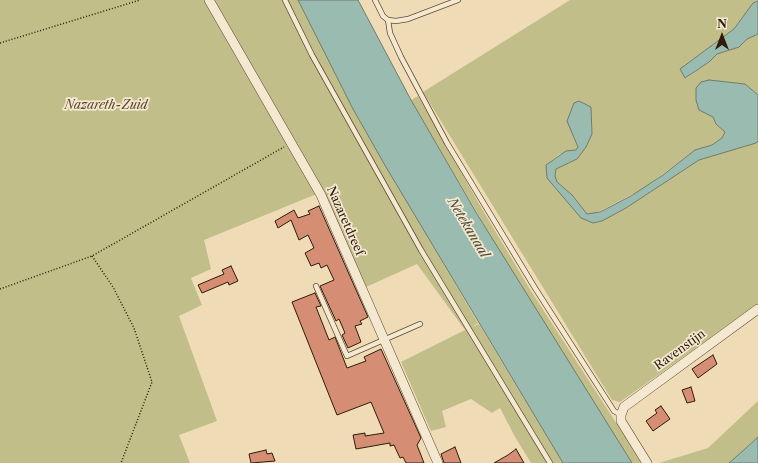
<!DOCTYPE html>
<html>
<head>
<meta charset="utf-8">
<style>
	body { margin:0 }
	#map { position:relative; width:758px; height:463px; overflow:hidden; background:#efdcb7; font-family:"Libre Caslon Text",serif }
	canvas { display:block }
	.north { position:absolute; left:702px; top:16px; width:40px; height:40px; -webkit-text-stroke:3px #f5e8d0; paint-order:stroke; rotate:0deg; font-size:11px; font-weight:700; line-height:16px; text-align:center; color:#2e1b09 }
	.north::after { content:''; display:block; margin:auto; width:14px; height:18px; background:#2e1b09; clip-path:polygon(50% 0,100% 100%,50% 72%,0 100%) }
</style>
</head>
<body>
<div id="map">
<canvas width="758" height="463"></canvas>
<div class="north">N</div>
</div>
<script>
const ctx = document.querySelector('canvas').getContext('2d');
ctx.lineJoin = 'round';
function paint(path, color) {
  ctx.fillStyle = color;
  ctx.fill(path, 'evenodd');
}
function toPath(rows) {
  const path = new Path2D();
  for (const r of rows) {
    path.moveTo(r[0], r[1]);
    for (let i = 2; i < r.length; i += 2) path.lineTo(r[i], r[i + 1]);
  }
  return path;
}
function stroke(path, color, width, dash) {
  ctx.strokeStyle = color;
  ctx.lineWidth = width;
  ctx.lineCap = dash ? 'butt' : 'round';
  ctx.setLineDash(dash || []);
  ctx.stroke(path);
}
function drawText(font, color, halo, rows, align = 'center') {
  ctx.font = font + ' "Libre Caslon Text",serif';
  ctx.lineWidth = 3.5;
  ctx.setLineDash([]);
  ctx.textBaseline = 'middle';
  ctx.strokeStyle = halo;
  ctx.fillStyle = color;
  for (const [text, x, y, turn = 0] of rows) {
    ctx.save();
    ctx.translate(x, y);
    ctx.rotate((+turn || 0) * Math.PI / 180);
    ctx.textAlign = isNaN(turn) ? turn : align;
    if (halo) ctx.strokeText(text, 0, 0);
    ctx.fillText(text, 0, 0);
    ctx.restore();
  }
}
const green = toPath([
	[0,0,298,0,353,109,478,323,472,327,479,324,563,463,531,463,514,435,500,408,492,413,471,399,442,411,446,427,431,431,401,362,465,330,417,264,366,287,324,191,204,240,211,269,191,278,202,305,179,316,217,421,179,435,190,463,0,463],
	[570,0,758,0,753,3,734,29,681,69,686,78,709,62,717,54,739,47,747,39,758,34,758,95,745,84,709,80,713,117,716,124,725,132,722,138,712,145,695,150,643,189,596,213,587,214,572,195,557,182,555,176,556,169,577,159,590,139,592,127,592,114,571,110,570,117,573,133,578,147,576,150,560,154,546,165,564,198,574,210,593,223,602,221,626,208,699,160,758,141,758,304,620,402,612,400,423,92],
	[418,96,482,209,531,291,642,463,632,463,526,296,411,100],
	[758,401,758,437,729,463,659,463,708,448]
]);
const water = toPath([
	[298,0,358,0,411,100,477,214,632,463,563,463,386,167,353,109,298,0],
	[758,1,758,34,747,39,739,47,717,54,709,62,685,78,680,69,734,29,753,3,758,1],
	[709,80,745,84,758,95,758,141,756,143,699,160,626,208,602,221,593,223,581,218,547,178,546,165,566,151,576,150,578,147,567,121,574,103,579,101,591,107,592,134,586,147,577,159,556,169,555,176,557,182,572,195,587,214,600,212,631,196,663,175,695,150,712,145,722,138,725,132,716,124,713,117,699,110,696,100,696,88,701,82,709,80],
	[758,437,758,463,729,463,745,449,758,437]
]);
const building = toPath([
	[319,206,368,317,360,321,362,324,355,326,361,342,348,348,342,335,345,333,339,319,336,321,320,286,334,280,327,265,321,268,319,263,311,266,305,253,314,248,308,235,299,240,291,220,278,228,275,221,294,210,298,218,310,214,308,211,319,206],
	[231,266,238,281,229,285,228,282,202,293,198,285,224,274,222,270,231,266],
	[315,293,321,306,316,307,329,340,335,337,347,368,366,361,364,357,381,349,421,438,417,445,424,463,406,463,403,457,400,458,394,445,390,446,390,443,356,449,353,435,365,433,365,436,384,433,371,402,337,415,292,302,315,293],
	[713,355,717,364,698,378,692,369,713,355],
	[691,387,695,401,687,403,682,390,691,387],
	[661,406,670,419,653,431,646,421,657,413,655,410,661,406],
	[455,447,461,463,444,463,441,454,455,447],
	[516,449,524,463,494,463,508,455,516,449],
	[266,450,267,454,272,453,275,461,251,463,249,454,266,450]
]);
const path = toPath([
	[0,43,140,0],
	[92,256,113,287,134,328,152,382,121,463],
	[0,289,92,256,284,147]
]);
const lane = toPath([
	[285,0,312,55,421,250,550,463],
	[375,0,383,16,388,20,396,21,408,19,458,0],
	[388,20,390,33,401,57,447,143,535,288,614,411,621,415],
	[316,286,347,356,420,324]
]);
const street = toPath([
	[209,0,321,195,438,463],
	[647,463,621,421,621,415,624,407,758,309]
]);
const parkNames = [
	["Nazareth-Zuid",106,106]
];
const streetNames = [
	["Nazaretdreef",345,221,66],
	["Ravenstijn",680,350,-36]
];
const waterNames = [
	["Netekanaal",468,228,59]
];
paint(green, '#c1be89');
paint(water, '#9abbb0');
stroke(water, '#6f7b6d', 1);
paint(building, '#d58e74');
stroke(building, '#2e1b09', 1);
stroke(lane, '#5e4b34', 6);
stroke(street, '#5e4b34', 10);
stroke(path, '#2e1b09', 1.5, [1, 2]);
stroke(lane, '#f5e8d0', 4.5);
stroke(street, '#f5e8d0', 9);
drawText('italic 12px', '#5a4c2f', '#f5e8d0', parkNames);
drawText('12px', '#2e1b09', '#f5e8d0', streetNames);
drawText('italic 13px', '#4e4b3b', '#f5e8d0', waterNames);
</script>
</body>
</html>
